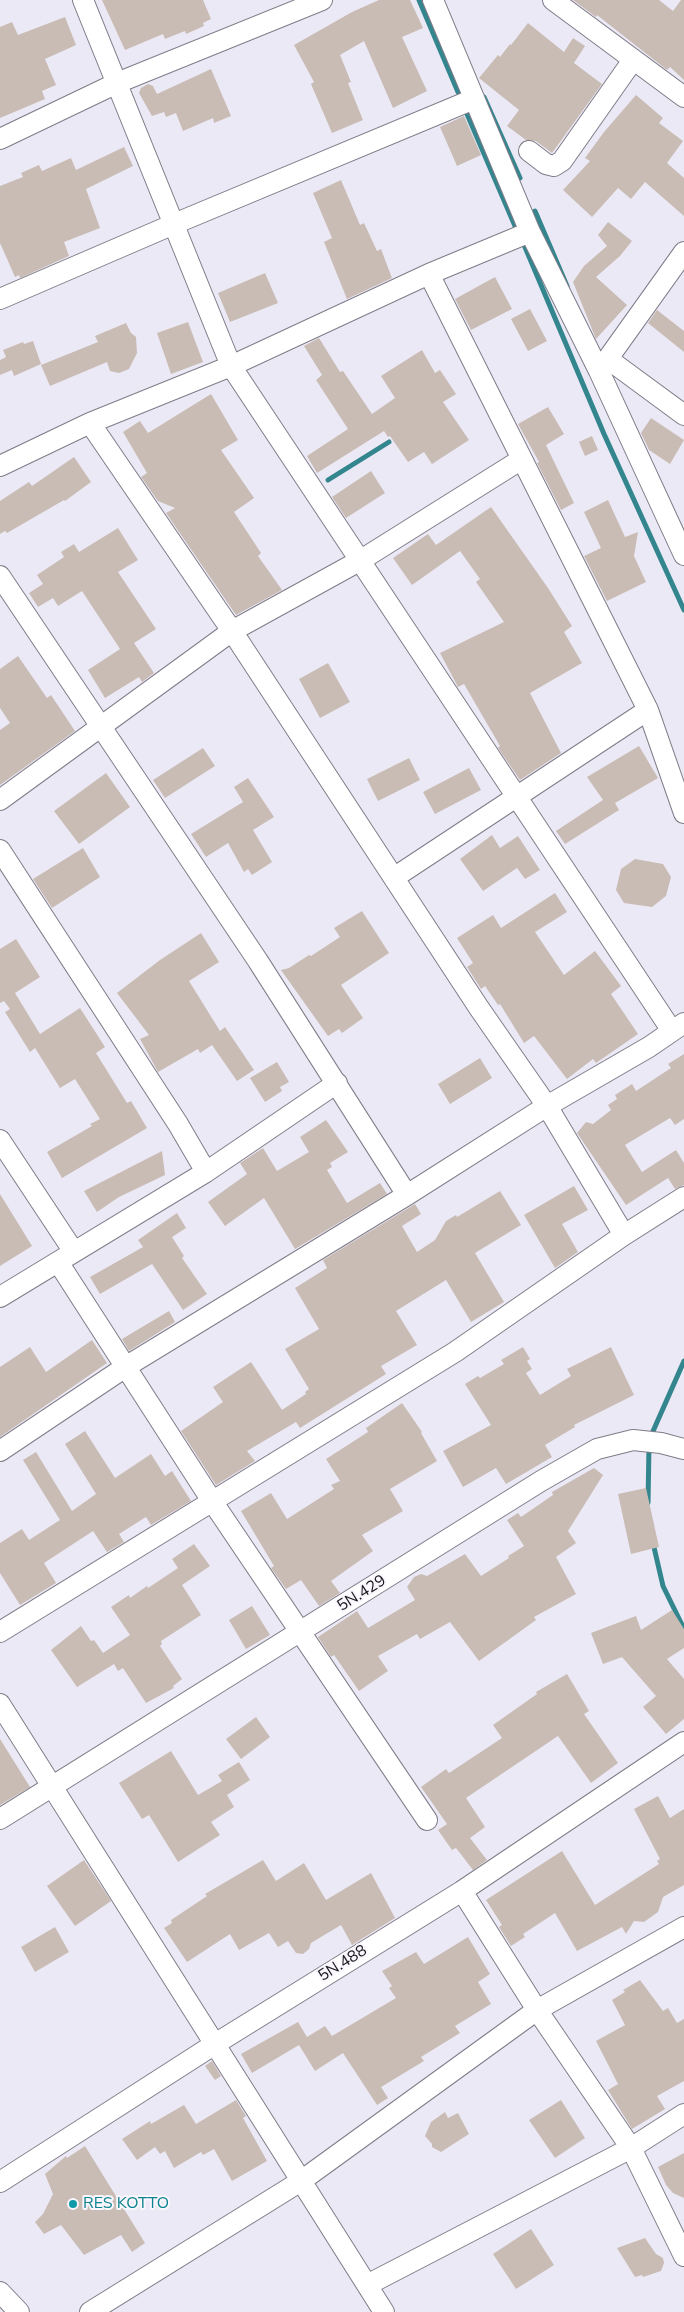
<!DOCTYPE html>
<html>
<head>
<meta charset="utf-8">
<style>
	body { margin:0 }
	canvas { display:block; background:#ece9f6 }
</style>
</head>
<body>
<canvas width="684" height="2312"></canvas>
<script>
const ctx = document.querySelector('canvas').getContext('2d');
ctx.lineJoin = 'round';
function toPath(rows) {
  const path = new Path2D();
  for (const r of rows) {
    path.moveTo(r[0], r[1]);
    for (let i = 2; i < r.length; i += 2) path.lineTo(r[i], r[i + 1]);
  }
  return path;
}
function stroke(path, color, width, dash) {
  ctx.strokeStyle = color;
  ctx.lineWidth = width;
  ctx.lineCap = dash ? 'butt' : 'round';
  ctx.setLineDash(dash || []);
  ctx.stroke(path);
}
function paint(path, color) {
  ctx.fillStyle = color;
  ctx.fill(path, 'evenodd');
}
function drawText(font, color, halo, rows, align = 'center') {
  ctx.font = font + ' "Nunito Sans",sans-serif';
  ctx.lineWidth = 4;
  ctx.setLineDash([]);
  ctx.textBaseline = 'middle';
  ctx.strokeStyle = halo;
  ctx.fillStyle = color;
  for (const [text, x, y, turn = 0] of rows) {
    ctx.save();
    ctx.translate(x, y);
    ctx.rotate((+turn || 0) * Math.PI / 180);
    ctx.textAlign = isNaN(turn) ? turn : align;
    if (halo) ctx.strokeText(text, 0, 0);
    ctx.fillText(text, 0, 0);
    ctx.restore();
  }
}
const stream = toPath([
	[419,0,458,92],
	[484,97,520,178],
	[464,107,518,233],
	[535,211,567,286],
	[522,240,604,434,684,610],
	[328,480,389,442],
	[650,1438,684,1361],
	[648,1503,649,1446],
	[653,1543,663,1586,684,1629]
]);
const building = toPath([
	[102,0,203,0,211,19,203,23,204,26,186,34,185,31,165,39,163,34,125,50],
	[379,0,410,0,423,28,402,37,427,91,393,108,364,41,340,55,351,82,348,83,363,120,332,133,311,84,314,82,294,45,352,12],
	[573,0,659,0,673,11,681,0,684,0,684,80,670,67,667,70,597,15,596,17],
	[65,17,76,45,45,59,56,85,42,91,45,99,0,118,0,27,12,22,18,35],
	[528,23,564,52,573,38,585,46,574,63,602,84,552,153,536,141,526,140,507,126,519,110,479,78,498,55,500,57,510,44,511,45],
	[211,69,231,116,214,123,213,118,183,131,176,113,166,117,164,112,152,116,139,93,141,88,148,84,153,86,157,94],
	[636,95,663,118,659,123,683,141,667,163,684,178,684,216,645,182,631,199,618,188,592,217,563,190,590,161,585,158,604,132],
	[464,116,481,155,457,166,440,127],
	[124,147,133,166,86,189,100,228,64,242,69,256,20,278,19,275,15,277,0,243,0,186,23,177,21,173,39,165,42,171,71,158,76,170],
	[341,180,360,225,364,223,377,251,381,249,392,278,347,299,324,242,332,238,313,193],
	[608,222,632,241,620,256,596,277,627,305,596,339,573,282,584,266,607,246,598,235],
	[265,273,278,303,230,322,218,293],
	[495,277,512,309,471,330,455,299],
	[530,309,547,341,528,351,511,319],
	[657,310,684,331,684,352,648,323],
	[188,322,203,362,171,374,157,333],
	[126,323,131,333,136,337,137,353,129,369,119,373,110,371,107,362,50,386,41,365,98,342,95,336],
	[319,338,340,372,343,371,372,414,395,398,381,376,422,350,435,373,440,370,456,394,443,402,469,440,432,464,424,452,408,462,390,436,388,437,384,431,317,473,307,456,348,429,316,380,322,375,304,346],
	[33,341,41,364,14,376,12,370,0,375,0,360,6,357,3,350,23,342,24,344],
	[211,394,238,440,221,450,254,498,234,512,261,553,258,556,282,590,236,615,166,513,175,508,158,501,141,477,147,473,123,432,140,421,148,433],
	[548,407,564,434,546,445,574,503,561,510,537,463,539,462,518,424],
	[651,418,684,440,670,464,649,450,641,433],
	[592,436,598,450,585,456,579,442],
	[74,457,91,482,65,501,64,500,7,533,5,531,0,534,0,501,29,482,32,486],
	[371,471,385,493,346,518,332,497],
	[608,500,625,537,638,532,634,556,646,582,607,601,584,556,601,548,584,512],
	[491,507,548,588,572,626,564,632,582,663,530,693,561,753,520,780,498,748,500,746,464,684,458,687,440,653,504,622,476,582,480,579,460,551,412,585,393,558,428,534,436,545],
	[118,528,138,560,118,572,156,629,134,643,154,673,142,682,139,677,105,698,88,670,120,649,82,591,58,606,53,598,38,607,29,593,43,584,37,575,64,557,61,552,74,544,79,552],
	[18,656,47,698,51,695,75,731,0,785,0,730,10,723,0,708,0,669],
	[328,663,350,702,320,718,299,679],
	[639,746,658,778,615,803,619,810,565,844,556,831,603,800,587,777],
	[203,748,215,766,165,798,153,780],
	[409,758,420,780,378,801,367,779],
	[469,768,481,790,435,814,423,792],
	[106,773,130,807,79,844,54,811],
	[248,778,274,817,253,830,272,862,252,875,248,869,244,872,228,843,206,857,191,834,243,802,234,787],
	[492,835,500,848,518,836,540,870,525,879,517,868,483,891,460,859],
	[83,848,100,877,52,908,33,879],
	[635,859,663,864,671,877,666,896,652,907,624,903,616,890,621,869],
	[555,893,567,912,535,932,564,975,595,951,621,986,611,994,638,1034,596,1063,593,1059,567,1079,534,1036,524,1043,500,1004,498,1005,485,986,481,989,467,967,473,963,457,938,493,915,501,928],
	[362,911,389,953,341,985,363,1018,342,1033,339,1029,328,1036,281,970,289,968,309,955,311,956,340,937,334,928],
	[201,933,219,962,189,981,220,1031,225,1027,254,1070,237,1081,212,1045,200,1053,198,1049,158,1072,140,1039,149,1035,117,993,160,960],
	[16,939,40,977,15,993,40,1034,80,1008,105,1047,96,1053,127,1103,131,1101,147,1128,62,1178,47,1152,92,1126,90,1124,100,1119,75,1079,60,1088,35,1048,30,1052,5,1012,10,1009,4,1001,0,1003,0,949],
	[684,1054,684,1119,675,1125,670,1118,625,1145,642,1172,676,1150,684,1163,684,1185,675,1189,668,1178,626,1205,577,1133,586,1122,593,1124,611,1110,608,1105,617,1099,615,1095,632,1084,636,1091,671,1068,668,1064],
	[480,1058,492,1078,450,1104,438,1084],
	[277,1062,289,1082,280,1087,282,1091,265,1102,250,1078],
	[326,1120,348,1152,330,1163,332,1167,327,1170,347,1203,380,1183,387,1194,295,1249,264,1198,225,1226,208,1202,247,1174,240,1163,263,1148,277,1171,309,1152,300,1137],
	[162,1151,165,1175,119,1197,97,1212,84,1191],
	[574,1186,588,1210,562,1224,578,1252,555,1268,524,1215],
	[500,1191,521,1225,475,1253,504,1302,471,1322,446,1280,396,1311,417,1345,381,1366,386,1374,351,1396,300,1428,296,1422,247,1451,255,1461,216,1485,181,1431,223,1402,213,1387,251,1362,282,1410,306,1394,305,1392,309,1389,285,1349,319,1329,295,1288,327,1268,323,1260,415,1204,421,1214,402,1226,417,1252,435,1240,446,1221,456,1215,457,1217],
	[0,1194,32,1246,0,1266],
	[177,1213,186,1228,172,1237,184,1256,182,1258,207,1294,183,1310,152,1264,100,1294,90,1277,143,1247,138,1240],
	[169,1311,175,1322,129,1351,122,1339],
	[92,1340,107,1363,0,1437,0,1367,30,1347,46,1372],
	[523,1347,530,1359,527,1361,532,1369,526,1373,540,1395,571,1376,567,1369,611,1347,634,1395,574,1425,575,1427,545,1445,552,1457,506,1484,496,1468,463,1487,443,1451,491,1425,465,1384,478,1376,480,1378,504,1364,501,1360],
	[402,1403,422,1432,421,1433,437,1461,390,1489,403,1511,362,1535,373,1551,331,1581,340,1593,319,1606,301,1580,286,1589,271,1568,274,1566,241,1511,271,1493,287,1519,334,1489,331,1485,340,1481,326,1459,368,1432,366,1428],
	[85,1431,115,1478,151,1454,165,1476,172,1471,191,1501,151,1525,146,1517,119,1534,124,1542,107,1552,93,1531,44,1563,56,1583,20,1605,0,1573,0,1543,22,1529,29,1540,60,1520,23,1460,36,1452,72,1511,96,1494,65,1444],
	[594,1468,603,1475,568,1531,576,1543,556,1557,576,1594,534,1617,536,1620,479,1661,450,1622,420,1639,417,1634,378,1656,388,1671,359,1691,334,1655,331,1657,318,1637,357,1611,368,1628,415,1600,407,1587,414,1577,421,1574,427,1576,465,1554,481,1576,509,1558,508,1556,524,1546,507,1520,518,1513,521,1517,553,1495,552,1492],
	[646,1488,659,1547,631,1554,618,1494],
	[194,1544,210,1566,182,1585,201,1615,161,1641,162,1644,160,1646,182,1679,173,1686,174,1688,146,1703,123,1668,118,1671,114,1664,77,1687,51,1650,81,1626,91,1641,94,1640,103,1653,130,1635,111,1607,129,1595,130,1598,147,1586,148,1588,178,1568,172,1559],
	[252,1606,270,1635,246,1649,229,1620],
	[672,1610,684,1629,684,1648,667,1659,684,1679,684,1719,666,1734,643,1707,656,1696,622,1657,603,1664,591,1633,636,1616,641,1630],
	[567,1674,589,1711,584,1714,618,1763,591,1783,558,1736,466,1798,485,1827,470,1838,487,1860,473,1870,456,1848,452,1850,438,1830,447,1824,421,1787,446,1769,449,1773,502,1738,493,1725,537,1694,536,1692],
	[256,1717,270,1737,241,1759,226,1739],
	[0,1739,30,1787,0,1805],
	[171,1751,198,1795,222,1781,218,1775,239,1762,250,1780,227,1795,234,1807,211,1822,220,1835,178,1862,149,1815,142,1819,119,1783],
	[658,1796,670,1818,684,1809,684,1885,663,1897,658,1912,644,1922,634,1921,626,1934,622,1927,577,1951,555,1913,523,1934,525,1937,511,1946,499,1927,502,1925,486,1900,562,1851,595,1905,659,1864,657,1861,660,1859,634,1809],
	[84,1860,111,1901,75,1926,47,1886],
	[263,1860,276,1881,304,1863,326,1900,371,1873,395,1918,352,1945,341,1925,311,1943,309,1949,303,1954,296,1953,288,1941,278,1947,269,1933,239,1950,230,1934,187,1962,164,1928,172,1923,171,1920,207,1896,205,1894],
	[55,1927,69,1952,35,1972,21,1947],
	[468,1937,490,1974,478,1982,491,2004,455,2026,460,2033,421,2057,424,2061,381,2087,388,2098,377,2105,343,2053,315,2071,299,2045,252,2073,241,2054,298,2022,307,2037,325,2026,332,2036,396,1998,389,1988,392,1986,382,1971,416,1952,424,1964],
	[640,1980,663,2011,668,2008,677,2023,684,2019,684,2081,657,2096,665,2109,632,2129,608,2090,618,2084,596,2041,625,2025,612,2000,625,1992,623,1990],
	[212,2061,221,2076,215,2080,205,2066],
	[236,2100,246,2116,243,2118,267,2161,232,2181,214,2149,203,2155,201,2152,174,2168,165,2151,160,2154,155,2147,137,2160,122,2139,150,2121,151,2124,184,2105,196,2124],
	[561,2100,585,2138,555,2158,529,2120],
	[445,2112,448,2118,458,2113,469,2134,441,2152,432,2147,432,2144,425,2136,431,2122],
	[85,2146,145,2243,132,2252,121,2235,84,2255,61,2225,44,2234,35,2222,43,2214,53,2194,45,2174,66,2156,67,2158],
	[684,2153,684,2198,673,2193,666,2185,658,2167],
	[531,2229,554,2265,516,2289,493,2254],
	[645,2238,656,2254,663,2258,664,2263,661,2271,643,2277,642,2275,635,2277,617,2248]
]);
const minor = toPath([
	[83,0,231,366,672,1031],
	[433,0,530,232,599,371,684,555],
	[553,0,684,97],
	[0,139,117,83,322,0],
	[529,151,546,164,554,166,562,161,633,60],
	[429,274,648,710,684,813],
	[0,299,174,224,474,99],
	[608,359,684,415],
	[599,371,684,252],
	[90,423,232,631,479,1008,547,1106,624,1235],
	[0,466,90,423,231,366,429,274,530,232],
	[0,576,258,961,407,1195],
	[0,800,232,631,361,560,522,459],
	[0,850,178,1124,206,1172],
	[395,877,648,710],
	[0,1140,74,1252],
	[58,1262,212,1501,427,1820],
	[0,1297,206,1172,337,1083],
	[0,1451,127,1366,407,1195,547,1106,649,1047,684,1023],
	[0,1632,455,1352,624,1235,684,1197],
	[0,1704,384,2312],
	[0,1819,541,1481,597,1449,633,1440,661,1443,684,1449],
	[462,1891,537,2010,631,2148,684,2256],
	[0,2182,215,2044,462,1891,684,1742],
	[367,2285,631,2148,684,2114],
	[0,2292,19,2312],
	[90,2312,301,2181,537,2010,684,1927]
]);
const markers = [
	[73,2204,5,"#0f9aa8"]
];
const streetNames = [
	["5N.429",362,1594,-32],
	["5N.488",343,1964,-32]
];
const cultureNames = [
	["RES KOTTO",83,2204]
];
stroke(stream, '#33868e', 5);
paint(building, '#c9bcb4');
stroke(minor, '#7f7c88', 22);
stroke(minor, '#fff', 20);
for (const [x, y, r, color] of markers) {
  const dot = new Path2D();
  dot.arc(x, y, r, 0, 2 * Math.PI);
  ctx.fillStyle = color;
  ctx.fill(dot);
  stroke(dot, '#f9f7fd', 2);
}
drawText('16px', '#18171b', '#f9f7fd', streetNames);
drawText('16px', '#0d838f', '#f9f7fd', cultureNames, 'left');
</script>
</body>
</html>
